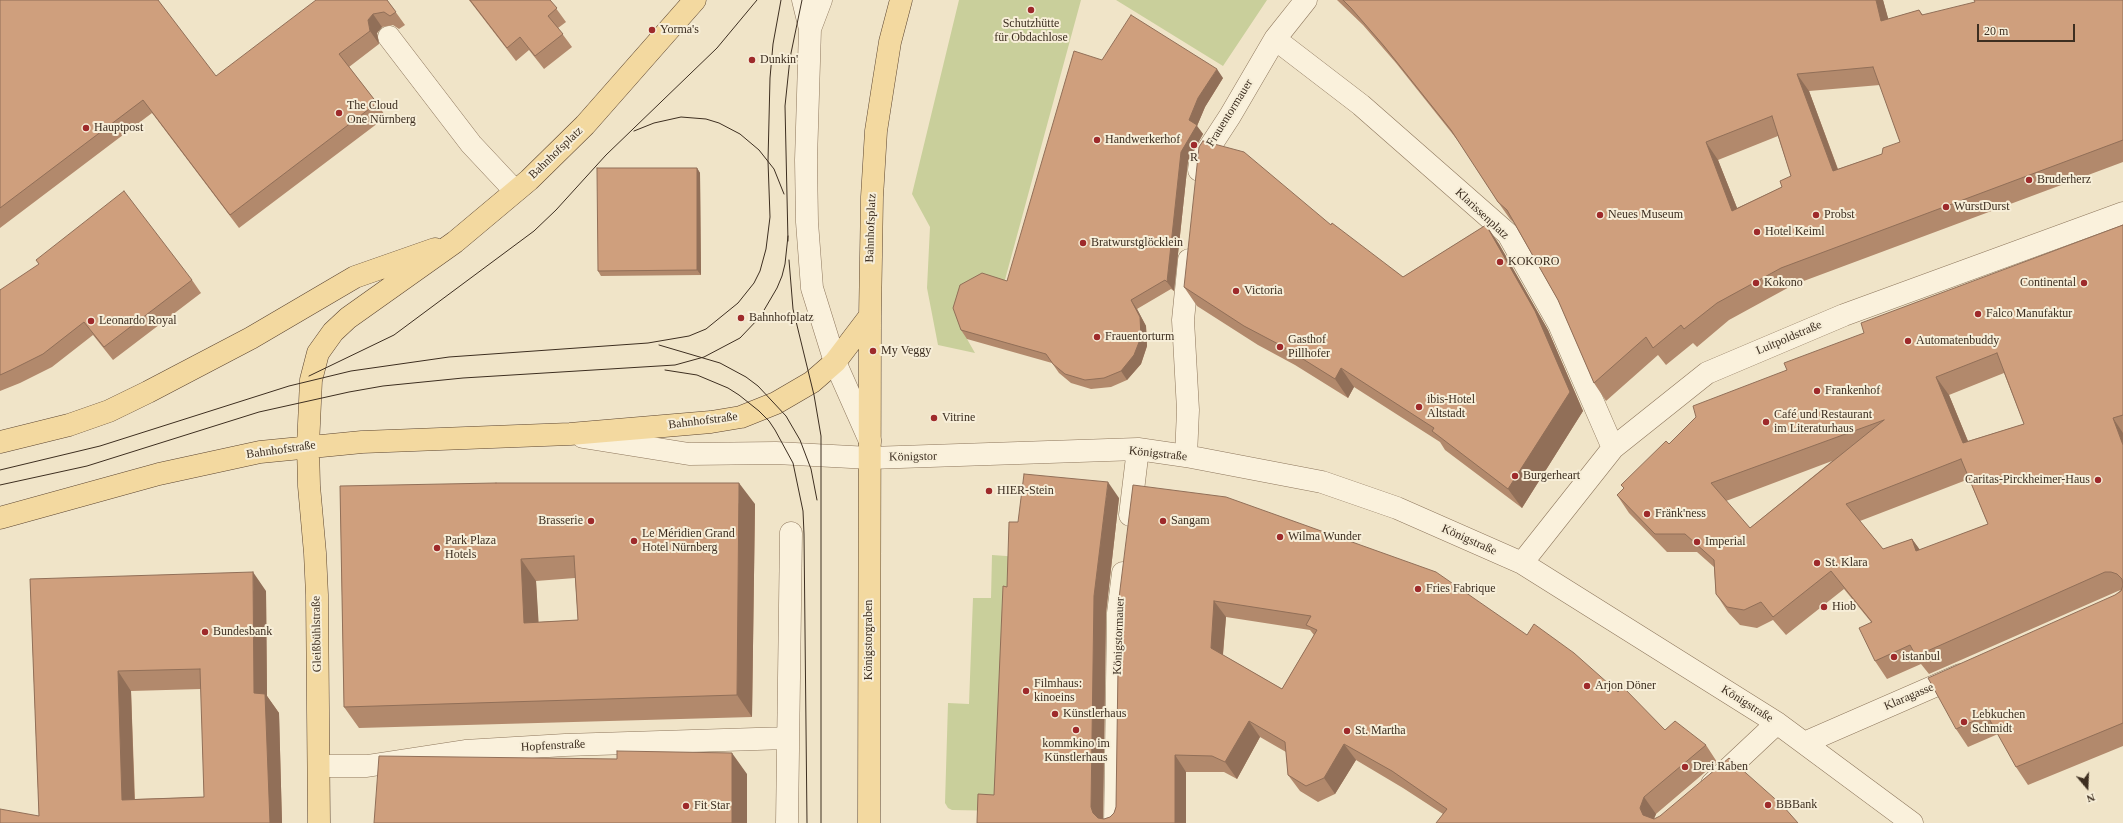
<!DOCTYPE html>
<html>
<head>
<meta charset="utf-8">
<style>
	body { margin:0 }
	#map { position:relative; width:2123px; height:823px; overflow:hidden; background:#f0e4c8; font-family:"Times New Roman",serif }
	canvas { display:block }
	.north { position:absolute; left:2067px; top:767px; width:40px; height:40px; -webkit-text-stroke:3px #f7eed8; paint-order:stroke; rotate:161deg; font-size:11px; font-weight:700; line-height:16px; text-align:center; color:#3d2e20 }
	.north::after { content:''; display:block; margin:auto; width:14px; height:18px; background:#3d2e20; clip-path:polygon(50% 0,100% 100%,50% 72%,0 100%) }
	.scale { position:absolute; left:1977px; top:24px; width:98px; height:18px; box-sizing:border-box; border:2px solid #3d2e20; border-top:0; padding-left:5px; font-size:12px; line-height:14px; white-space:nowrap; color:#3d2e20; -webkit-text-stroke:3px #f7eed8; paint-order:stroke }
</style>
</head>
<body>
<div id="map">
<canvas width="2123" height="823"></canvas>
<div class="north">N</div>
<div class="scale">20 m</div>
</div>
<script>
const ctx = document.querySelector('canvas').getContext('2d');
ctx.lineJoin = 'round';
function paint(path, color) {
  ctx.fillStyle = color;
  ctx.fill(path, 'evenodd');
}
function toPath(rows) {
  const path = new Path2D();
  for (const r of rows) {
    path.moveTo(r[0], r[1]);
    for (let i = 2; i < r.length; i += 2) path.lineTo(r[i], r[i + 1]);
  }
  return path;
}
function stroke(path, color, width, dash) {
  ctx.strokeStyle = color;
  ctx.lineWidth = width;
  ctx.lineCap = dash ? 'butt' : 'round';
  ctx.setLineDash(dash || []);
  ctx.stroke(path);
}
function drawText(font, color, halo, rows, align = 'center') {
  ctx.font = font + ' "Times New Roman",serif';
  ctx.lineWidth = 4;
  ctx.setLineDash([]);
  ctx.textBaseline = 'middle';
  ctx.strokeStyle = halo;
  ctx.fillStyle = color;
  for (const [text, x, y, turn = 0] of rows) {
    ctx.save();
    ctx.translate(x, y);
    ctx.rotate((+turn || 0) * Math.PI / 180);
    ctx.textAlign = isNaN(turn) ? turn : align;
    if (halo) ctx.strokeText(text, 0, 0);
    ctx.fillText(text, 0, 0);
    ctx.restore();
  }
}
const green = toPath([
	[959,0,1081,0,1003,287,967,339,975,353,938,345,927,288,930,227,912,194],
	[1116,0,1267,0,1223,66],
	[992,555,1020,557,1006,811,952,810,948,808,945,803,948,703,969,704,973,598,991,598]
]);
const minor = toPath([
	[803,0,810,29,806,160,807,222,812,288,835,362,870,441],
	[810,29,821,0],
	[389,37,471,144,515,191],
	[1275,39,1361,105,1508,234,1559,324,1613,448],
	[1199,170,1200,162,1230,116,1275,39,1306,0],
	[583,437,689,454,776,453,870,458,1138,449,1186,456,1322,482,1397,508,1522,563,1777,723,1912,823],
	[1186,456,1188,410,1183,320,1189,260],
	[1130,515,1138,449],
	[1522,563,1613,448,1707,373,1844,315,2123,213],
	[1804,743,1960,675],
	[319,766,367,766,465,751,565,745,788,738],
	[1712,784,1777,723],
	[787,823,791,533],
	[1115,823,1118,613,1123,573]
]);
const major = toPath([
	[0,442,69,425,109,411,148,392,251,338,355,277,435,249],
	[0,518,159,474,260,452,362,442,570,434,711,422,741,417,776,403,812,382,835,362,870,316],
	[319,823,317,595,315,553,309,486,308,446,311,380,318,353,333,332,348,318,455,242,529,180,585,125,695,0],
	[869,823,870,316,872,197,876,131,883,86,890,42,901,0]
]);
const tram = toPath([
	[634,131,654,123,681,117,706,119,719,123,740,134,759,150,774,169,784,194],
	[788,241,785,106,790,58,802,0],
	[789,260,793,309,814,395,821,436,821,823],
	[659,345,720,363,746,377,758,386,786,416,800,440,811,469,817,500],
	[665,370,697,375,728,388,739,395,759,411,769,421,775,430,793,463,803,511,804,534,807,823],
	[309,376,394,335,534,231,556,210,606,155,717,48,757,0],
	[0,470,100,446,289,386,351,371,449,357,648,343,689,336,706,329,738,303,754,283,760,271,766,249,770,217,768,161,770,78,773,44,781,0],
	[0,485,87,466,259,412,349,392,383,386,463,378,675,365,704,357,740,338,760,317,777,288,782,276,785,264,788,236]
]);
const wall = toPath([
	[0,0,216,76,387,0,405,25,399,29,393,25,382,27,377,33,379,44,349,67,377,103,386,117,239,228,152,113,0,228],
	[469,0,550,0,566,22,558,28,572,47,544,69,529,50,516,61],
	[1337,0,1883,0,1888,19,1919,10,1923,15,2123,0,2123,162,1793,285,1729,320,1697,347,1693,343,1666,365,1658,355,1606,401,1594,383,1558,300,1514,223,1510,219,1498,202,1459,142,1396,63,1363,25],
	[1880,85,1900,142,1882,154,1838,169,1809,91],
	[1778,136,1791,176,1782,187,1737,208,1718,160],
	[1102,60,1223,78,1205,107,1197,126,1203,134,1188,161,1174,291,1171,289,1137,309,1146,326,1147,346,1141,364,1127,380,1111,387,1091,389,1071,383,1059,373,1052,363,967,339,961,330,1007,281],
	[697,168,700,173,701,275,601,276,598,271],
	[1331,225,1403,277,1486,225,1499,244,1548,330,1583,411,1522,508,1445,450,1440,442,1354,387,1348,398,1295,365,1258,345,1197,306,1184,287],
	[2123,225,2123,746,2028,785,2016,767,1998,734,1968,747,1956,729,2121,590,2118,591,1929,674,1921,664,1887,679,1875,661,1871,622,1844,589,1786,635,1773,620,1757,628,1740,625,1728,612,1716,594,1714,567,1697,552,1667,552,1629,513,1617,495,1624,488,1621,485,1669,444,1787,370,1864,333],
	[2004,373,2024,424,1968,441,1949,395],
	[1832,461,1750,528,1726,501],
	[1969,479,1988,524,1920,550,1912,539,1883,549,1860,521],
	[192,280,201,293,113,360,93,335,52,367,20,383,0,391,0,290],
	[1133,485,1527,635,1618,692,1665,730,1706,745,1717,762,1656,814,1654,819,1798,823,1443,814,1403,788,1356,760,1335,794,1318,802,1300,791,1288,775,1286,752,1260,737,1237,779,1224,772,1186,772,1186,823,977,823,994,795,1007,587,1018,522,1119,498,1106,613,1103,819,1104,819,1110,817,1114,813,1116,807],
	[1226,617,1310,630,1314,635,1282,689,1223,655],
	[340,486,755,504,752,717,359,728,344,707],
	[575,578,578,620,538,622,536,581],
	[30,579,266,591,267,696,279,713,282,823,0,823,39,816],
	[201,689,204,797,135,799,131,691]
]);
const shadedWall = toPath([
	[1876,0,1883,0,1894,39,1881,21],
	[373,14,382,27,377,33,379,44,370,31,368,20],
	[1217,69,1223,78,1205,107,1197,126,1203,134,1188,161,1174,291,1167,282,1181,152,1189,120,1198,98],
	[1797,74,1809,91,1845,189,1833,171],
	[1706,142,1718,160,1745,228,1732,211],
	[697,168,700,173,701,275,697,270],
	[1486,225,1499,244,1548,330,1583,411,1522,508,1508,489],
	[1131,300,1137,309,1146,326,1147,346,1141,364,1127,380,1121,371],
	[1341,368,1354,387,1348,398,1335,379],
	[1936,377,1949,395,1976,461,1963,443],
	[2113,418,2123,433,2123,445],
	[1108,482,1119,498,1106,613,1103,823,1093,813,1091,807,1094,596],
	[739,483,755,504,752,717,737,695],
	[1912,539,1925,557,1916,551],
	[521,559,536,581,540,644,524,623],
	[253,572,266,591,267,696,279,713,282,823,270,823,254,693],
	[1214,601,1226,617,1222,664,1211,648],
	[118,671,131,691,135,819,122,800],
	[1249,721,1260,737,1237,779,1225,762],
	[1344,744,1356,760,1335,794,1324,778],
	[732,753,747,774,747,823,732,823],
	[1175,755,1186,772,1186,823,1175,823],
	[1644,797,1656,814,1652,823,1643,815,1640,808]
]);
const building = toPath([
	[0,0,158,0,216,76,316,0,387,0,396,12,390,16,384,12,373,14,368,20,370,31,339,54,377,103,230,215,143,100,0,208,0,0],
	[470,0,550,0,557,8,548,16,563,34,535,56,520,37,507,48,470,0],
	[1343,0,1876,0,1881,21,1919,10,1922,15,1975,2,1974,0,2123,0,2123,140,1781,268,1717,303,1684,329,1681,325,1653,348,1646,337,1594,383,1558,300,1507,210,1498,202,1451,130,1384,46,1351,8,1343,0],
	[1873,67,1900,142,1883,148,1882,154,1833,171,1797,74,1873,67],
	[1772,116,1791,176,1780,181,1782,187,1732,211,1706,142,1772,116],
	[1131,15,1217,69,1198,98,1189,120,1197,125,1181,152,1167,282,1165,280,1131,300,1140,317,1141,337,1134,355,1121,371,1104,378,1085,380,1065,374,1053,364,1046,354,961,330,953,308,960,285,982,273,1007,281,1074,51,1102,60,1131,15],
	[1203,141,1244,152,1331,225,1332,223,1403,277,1486,225,1535,311,1570,392,1508,489,1432,431,1434,428,1341,368,1335,379,1282,346,1244,326,1184,287,1199,147,1203,141],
	[597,168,697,168,697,270,598,271,597,168],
	[124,191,192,280,104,347,84,322,43,354,11,370,0,375,0,290,39,264,36,260,124,191],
	[2123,225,2123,415,2113,418,2123,445,2123,723,2016,767,1987,715,1956,729,1928,678,2115,595,2121,591,2123,585,2122,579,2117,574,2111,572,2105,572,1916,656,1910,645,1875,661,1859,628,1872,622,1831,571,1773,617,1761,602,1744,610,1727,607,1716,594,1714,560,1685,534,1655,534,1617,495,1624,488,1621,485,1666,441,1669,444,1696,417,1693,406,1787,370,1784,363,1864,333,1861,323,2123,225],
	[1997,353,2024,424,1963,443,1936,377,1997,353],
	[1884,420,1750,528,1711,483,1884,420],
	[1961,459,1988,524,1916,551,1912,539,1883,549,1846,504,1961,459],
	[1024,474,1108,482,1094,596,1091,807,1093,813,1098,818,1104,819,1110,817,1114,813,1116,807,1119,598,1133,485,1226,497,1436,572,1527,635,1534,624,1574,653,1618,692,1623,687,1665,730,1675,721,1706,745,1644,797,1640,808,1643,815,1654,819,1660,816,1729,758,1783,806,1798,823,1436,823,1447,809,1392,771,1344,744,1324,778,1306,786,1288,775,1285,742,1249,721,1225,762,1212,756,1175,755,1175,823,977,823,978,794,994,795,1003,586,1007,587,1009,522,1018,522,1024,474],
	[1214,601,1311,616,1306,625,1317,630,1282,689,1211,648,1214,601],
	[496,483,739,483,737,695,344,707,340,486,496,483],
	[574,556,578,620,524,623,521,559,574,556],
	[253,572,254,693,265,694,270,823,0,823,0,809,39,816,30,579,253,572],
	[200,669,204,797,122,800,118,671,200,669],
	[617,751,732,753,732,823,374,823,379,756,617,759,617,751]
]);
const markers = [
	[1031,10,4,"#9e2a2b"],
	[652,30,4,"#9e2a2b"],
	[752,60,4,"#9e2a2b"],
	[339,113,4,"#9e2a2b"],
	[86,128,4,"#9e2a2b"],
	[1097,140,4,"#9e2a2b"],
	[1194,145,4,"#9e2a2b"],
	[2029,180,4,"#9e2a2b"],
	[1946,207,4,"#9e2a2b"],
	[1600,215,4,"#9e2a2b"],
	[1816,215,4,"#9e2a2b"],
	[1757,232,4,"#9e2a2b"],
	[1083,243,4,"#9e2a2b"],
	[1500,262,4,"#9e2a2b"],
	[1756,283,4,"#9e2a2b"],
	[2084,283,4,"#9e2a2b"],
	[1236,291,4,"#9e2a2b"],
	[1978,314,4,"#9e2a2b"],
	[741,318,4,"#9e2a2b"],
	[91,321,4,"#9e2a2b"],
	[1097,337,4,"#9e2a2b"],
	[1908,341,4,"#9e2a2b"],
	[1280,347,4,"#9e2a2b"],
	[873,351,4,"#9e2a2b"],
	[1817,391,4,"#9e2a2b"],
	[1419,407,4,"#9e2a2b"],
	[934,418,4,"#9e2a2b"],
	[1766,422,4,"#9e2a2b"],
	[1515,476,4,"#9e2a2b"],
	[2098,480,4,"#9e2a2b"],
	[989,491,4,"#9e2a2b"],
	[1647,514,4,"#9e2a2b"],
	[591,521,4,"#9e2a2b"],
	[1163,521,4,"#9e2a2b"],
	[1280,537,4,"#9e2a2b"],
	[634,541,4,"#9e2a2b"],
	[1697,542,4,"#9e2a2b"],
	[437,548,4,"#9e2a2b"],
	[1817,563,4,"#9e2a2b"],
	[1418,589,4,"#9e2a2b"],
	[1824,607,4,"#9e2a2b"],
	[205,632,4,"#9e2a2b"],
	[1894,657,4,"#9e2a2b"],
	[1587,686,4,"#9e2a2b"],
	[1026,691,4,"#9e2a2b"],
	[1055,714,4,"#9e2a2b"],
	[1964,722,4,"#9e2a2b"],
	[1076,730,4,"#9e2a2b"],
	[1347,731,4,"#9e2a2b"],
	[1685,767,4,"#9e2a2b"],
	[1768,805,4,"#9e2a2b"],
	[686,806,4,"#9e2a2b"]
];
const poiNames = [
	["Schutzhütte",1031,24,"center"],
	["für Obdachlose",1031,38,"center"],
	["Yorma's",660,30],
	["Dunkin'",760,60],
	["The Cloud",347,106],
	["One Nürnberg",347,120],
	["Hauptpost",94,128],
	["Handwerkerhof",1105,140],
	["R",1194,158,"center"],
	["Bruderherz",2037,180],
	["WurstDurst",1954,207],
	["Neues Museum",1608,215],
	["Probst",1824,215],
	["Hotel Keiml",1765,232],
	["Bratwurstglöcklein",1091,243],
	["KOKORO",1508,262],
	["Kokono",1764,283],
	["Continental",2076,283,"right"],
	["Victoria",1244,291],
	["Falco Manufaktur",1986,314],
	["Bahnhofplatz",749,318],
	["Leonardo Royal",99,321],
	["Frauentorturm",1105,337],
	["Gasthof",1288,340],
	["Pillhofer",1288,354],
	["Automatenbuddy",1916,341],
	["My Veggy",881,351],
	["Frankenhof",1825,391],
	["ibis-Hotel",1427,400],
	["Altstadt",1427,414],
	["Café und Restaurant",1774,415],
	["im Literaturhaus",1774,429],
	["Vitrine",942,418],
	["Burgerheart",1523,476],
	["Caritas-Pirckheimer-Haus",2090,480,"right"],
	["HIER-Stein",997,491],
	["Fränk'ness",1655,514],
	["Brasserie",583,521,"right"],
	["Sangam",1171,521],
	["Le Méridien Grand",642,534],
	["Hotel Nürnberg",642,548],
	["Wilma Wunder",1288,537],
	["Park Plaza",445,541],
	["Hotels",445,555],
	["Imperial",1705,542],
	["St. Klara",1825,563],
	["Fries Fabrique",1426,589],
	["Hiob",1832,607],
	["Bundesbank",213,632],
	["istanbul",1902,657],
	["Filmhaus:",1034,684],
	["kinoeins",1034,698],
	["Arjon Döner",1595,686],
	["Künstlerhaus",1063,714],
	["Lebkuchen",1972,715],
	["Schmidt",1972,729],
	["St. Martha",1355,731],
	["kommkino im",1076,744,"center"],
	["Künstlerhaus",1076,758,"center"],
	["Drei Raben",1693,767],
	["BBBank",1776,805],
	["Fit Star",694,806]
];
const streetNames = [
	["Frauentormauer",1230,113,-58],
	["Bahnhofsplatz",556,153,-44],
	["Klarissenplatz",1482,214,43],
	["Bahnhofsplatz",871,228,-88],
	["Luitpoldstraße",1789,338,-23],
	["Bahnhofstraße",703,421,-7],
	["Bahnhofstraße",281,450,-8],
	["Königstraße",1158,454,6],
	["Königstor",913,457,-1],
	["Königstraße",1469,540,24],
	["Gleißbühlstraße",317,634,-91],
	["Königstormauer",1119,636,-88],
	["Königstorgraben",869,640,-90],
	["Klaragasse",1909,697,-23],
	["Königstraße",1747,704,32],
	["Hopfenstraße",553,746,-3]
];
paint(green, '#c9cf9b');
stroke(minor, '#8d765c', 23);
stroke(major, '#5b4430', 23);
stroke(minor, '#faf1dc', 22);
stroke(major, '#f3d9a0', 22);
stroke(tram, '#3d2e20', 1);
paint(wall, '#b2896c');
paint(shadedWall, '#916f58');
paint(building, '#cf9f7d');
stroke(building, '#916f58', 1);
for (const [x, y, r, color] of markers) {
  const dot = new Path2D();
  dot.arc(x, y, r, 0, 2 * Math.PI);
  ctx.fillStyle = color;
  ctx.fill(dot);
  stroke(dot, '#f7eed8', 1.5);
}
drawText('12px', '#3d2e20', '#f7eed8', poiNames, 'left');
drawText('12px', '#3d2e20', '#f7eed8', streetNames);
</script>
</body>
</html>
